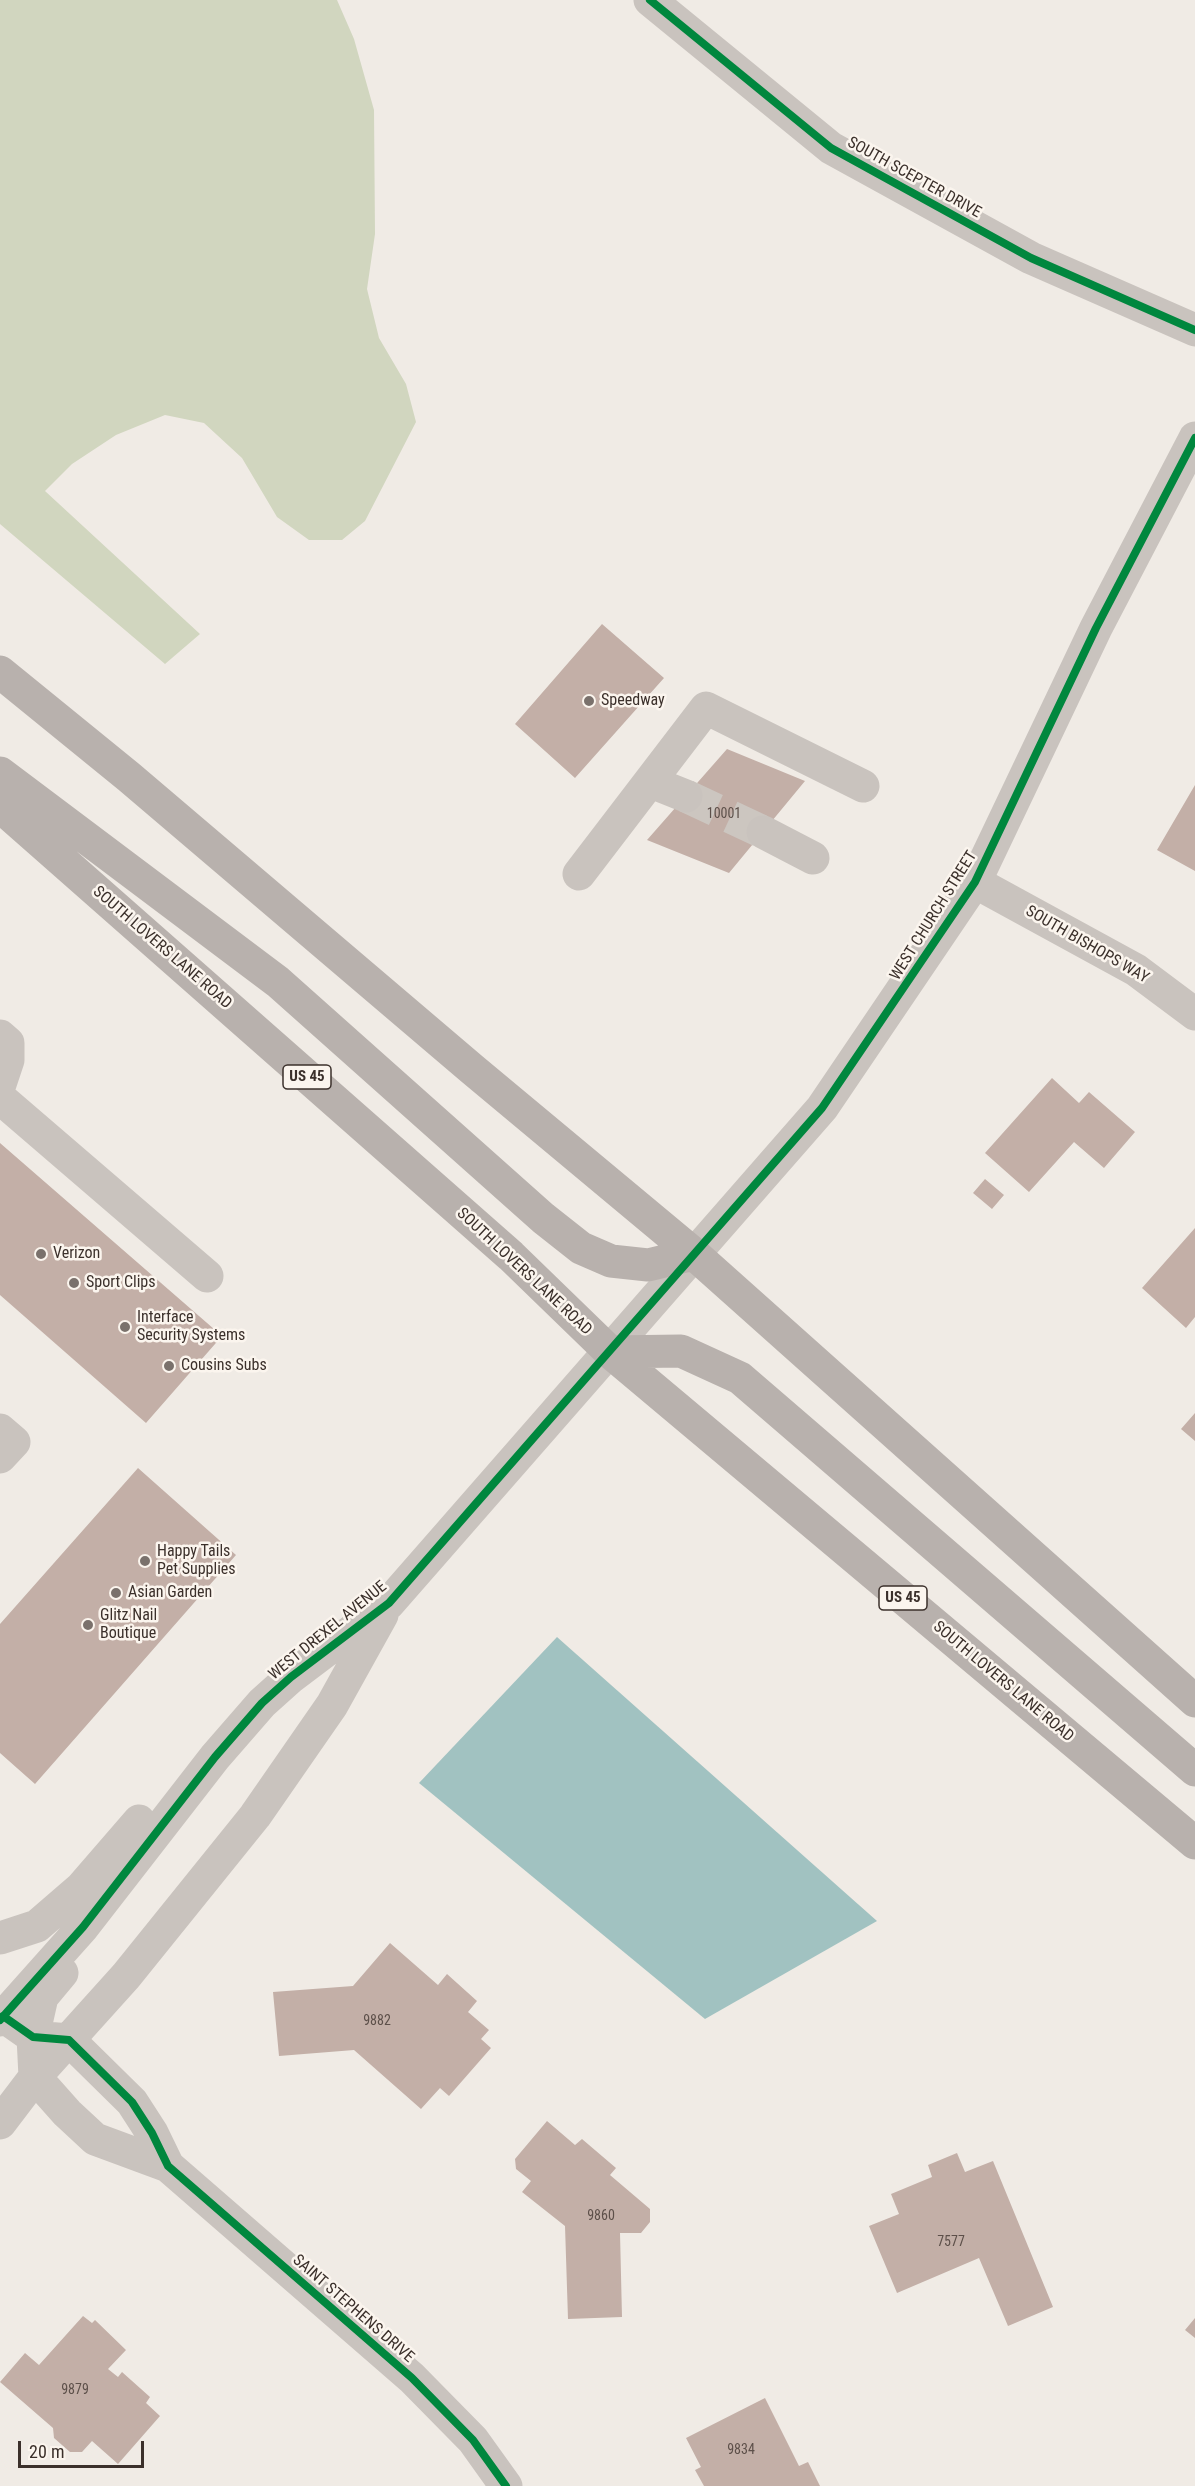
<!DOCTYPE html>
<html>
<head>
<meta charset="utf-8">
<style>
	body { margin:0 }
	#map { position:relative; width:1195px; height:2486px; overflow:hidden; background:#f0ebe5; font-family:"Roboto Condensed",sans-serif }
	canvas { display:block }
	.scale { position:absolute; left:18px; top:2441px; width:126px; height:27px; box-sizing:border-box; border:3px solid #3b302b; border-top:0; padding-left:8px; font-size:18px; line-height:21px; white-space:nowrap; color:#3b302b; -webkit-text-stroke:4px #fbf5ee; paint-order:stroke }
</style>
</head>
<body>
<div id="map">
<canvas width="1195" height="2486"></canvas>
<div class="scale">20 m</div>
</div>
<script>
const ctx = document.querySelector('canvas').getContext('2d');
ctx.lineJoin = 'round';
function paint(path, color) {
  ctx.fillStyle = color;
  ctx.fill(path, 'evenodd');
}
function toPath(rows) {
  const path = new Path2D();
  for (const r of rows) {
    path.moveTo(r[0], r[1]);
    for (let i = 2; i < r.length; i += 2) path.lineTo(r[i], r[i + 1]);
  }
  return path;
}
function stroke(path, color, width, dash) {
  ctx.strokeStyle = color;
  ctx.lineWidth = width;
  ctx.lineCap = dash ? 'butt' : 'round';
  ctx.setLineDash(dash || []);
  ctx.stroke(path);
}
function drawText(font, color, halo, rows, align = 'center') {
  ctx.font = font + ' "Roboto Condensed",sans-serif';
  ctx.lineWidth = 5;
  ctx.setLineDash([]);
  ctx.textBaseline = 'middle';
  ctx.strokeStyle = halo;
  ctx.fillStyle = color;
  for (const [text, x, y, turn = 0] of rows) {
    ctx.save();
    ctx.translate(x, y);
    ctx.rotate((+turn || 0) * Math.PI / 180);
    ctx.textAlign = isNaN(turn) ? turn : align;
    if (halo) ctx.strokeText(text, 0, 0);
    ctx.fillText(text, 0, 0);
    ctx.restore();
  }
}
const green = toPath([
	[0,0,337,0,354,39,374,110,375,234,367,289,379,338,406,384,416,422,365,521,342,540,309,540,277,517,242,458,204,423,165,415,116,435,72,464,45,491,200,634,165,664,0,524]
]);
const water = toPath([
	[557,1637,877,1921,705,2019,419,1783]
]);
const building = toPath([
	[602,624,664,678,575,778,515,724],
	[727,749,805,781,729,873,647,840],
	[1195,785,1195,871,1157,850],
	[1052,1078,1079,1103,1089,1092,1135,1132,1104,1168,1074,1142,1029,1192,985,1153],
	[0,1143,222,1336,146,1423,0,1295],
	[985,1179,1004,1195,992,1209,973,1193],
	[1195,1228,1195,1317,1186,1328,1142,1288],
	[1195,1413,1195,1441,1181,1429],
	[138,1468,236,1555,35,1784,0,1753,0,1624],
	[390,1943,438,1985,447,1974,477,2001,468,2012,489,2030,481,2039,491,2048,449,2096,440,2088,421,2109,354,2050,279,2056,273,1992,353,1986],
	[547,2121,575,2145,582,2139,616,2168,610,2175,650,2209,650,2222,641,2233,620,2233,622,2317,568,2319,565,2226,522,2192,531,2181,516,2169,515,2159],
	[957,2153,965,2172,993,2161,1053,2307,1008,2326,979,2258,897,2293,869,2226,899,2214,891,2194,932,2177,928,2165],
	[83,2316,92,2323,95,2320,126,2350,108,2369,118,2377,122,2372,150,2397,146,2403,160,2416,118,2464,92,2441,82,2452,70,2452,54,2438,53,2428,0,2382,25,2353,39,2365],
	[1195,2318,1195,2338,1185,2330],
	[765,2398,799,2466,808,2462,820,2486,704,2486,695,2470,701,2467,686,2438]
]);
const minorTunnel = toPath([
	[686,796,763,832]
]);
const minor = toPath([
	[650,0,831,148,1031,258,1195,330],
	[651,782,686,796],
	[763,832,813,858],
	[579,874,706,708,863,786],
	[975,882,1136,970,1195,1014],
	[0,1036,8,1043,8,1060,0,1084],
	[0,1098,207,1276],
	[0,1430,14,1442,0,1457],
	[0,1938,37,1926,81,1888,139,1821],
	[62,1973,42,1997,33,2037,35,2077,67,2113,95,2139,168,2166],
	[3,2016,33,2037,69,2040,132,2102,152,2133,168,2166,412,2378,473,2440,506,2486],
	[0,2020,83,1927,215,1757,262,1703,291,1677,389,1603,822,1108,975,882,1096,628,1195,438],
	[0,2123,35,2077,126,1976,255,1816,332,1705,382,1615]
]);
const major = toPath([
	[0,672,129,777,472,1069,694,1254,1195,1701],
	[0,773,278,982,543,1218,581,1248,611,1261,648,1265,694,1254],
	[0,806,511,1256,610,1352,1195,1843],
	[610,1352,681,1351,740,1378,1195,1770]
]);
const cycleway = toPath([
	[650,0,831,148,1031,258,1195,330],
	[3,2016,33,2037,69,2040,132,2102,152,2133,168,2166,412,2378,473,2440,506,2486],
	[0,2020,83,1927,215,1757,262,1703,291,1677,389,1603,822,1108,975,882,1096,628,1195,438]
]);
const markers = [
	[589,701,6,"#7a716c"],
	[41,1254,6,"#7a716c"],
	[74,1283,6,"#7a716c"],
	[125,1327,6,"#7a716c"],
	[169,1366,6,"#7a716c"],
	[145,1561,6,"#7a716c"],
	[116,1593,6,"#7a716c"],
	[88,1625,6,"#7a716c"]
];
const numberNames = [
	["10001",724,814],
	["9882",377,2021],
	["9860",601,2216],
	["7577",951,2242],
	["9879",75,2390],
	["9834",741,2450]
];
const shields = [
	[307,1077,48],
	[903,1598,48]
];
const shieldNames = [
	["US 45",307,1077],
	["US 45",903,1598]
];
const streetNames = [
	["SOUTH SCEPTER DRIVE",914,178,29],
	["WEST CHURCH STREET",934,916,-58],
	["SOUTH BISHOPS WAY",1087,945,30],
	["SOUTH LOVERS LANE ROAD",162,948,41],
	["SOUTH LOVERS LANE ROAD",524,1272,43],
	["WEST DREXEL AVENUE",328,1631,-39],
	["SOUTH LOVERS LANE ROAD",1003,1682,40],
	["SAINT STEPHENS DRIVE",353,2309,41]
];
const poiNames = [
	["Speedway",601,701],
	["Verizon",53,1254],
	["Sport Clips",86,1283],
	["Interface",137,1318],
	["Security Systems",137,1336],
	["Cousins Subs",181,1366],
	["Happy Tails",157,1552],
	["Pet Supplies",157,1570],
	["Asian Garden",128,1593],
	["Glitz Nail",100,1616],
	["Boutique",100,1634]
];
paint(green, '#d1d6bf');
paint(water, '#a1c2c1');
paint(building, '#c3afa7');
stroke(minorTunnel, '#ccc6c0', 33, [33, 16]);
stroke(minor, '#c9c3be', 33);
stroke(major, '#b8b1ad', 33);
stroke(cycleway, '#00873e', 8);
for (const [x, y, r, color] of markers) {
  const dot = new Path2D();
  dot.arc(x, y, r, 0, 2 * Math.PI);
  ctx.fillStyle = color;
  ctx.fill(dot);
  stroke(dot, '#fbf5ee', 2);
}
drawText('14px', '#5d504a', null, numberNames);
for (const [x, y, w] of shields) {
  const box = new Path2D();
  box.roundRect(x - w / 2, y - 12, w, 24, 4.5);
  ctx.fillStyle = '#fbf5ee';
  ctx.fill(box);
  stroke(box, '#3b302b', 1.5);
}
drawText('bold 15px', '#3b302b', null, shieldNames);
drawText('16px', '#3b302b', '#fbf5ee', streetNames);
drawText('16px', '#3b302b', '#fbf5ee', poiNames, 'left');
</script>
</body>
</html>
